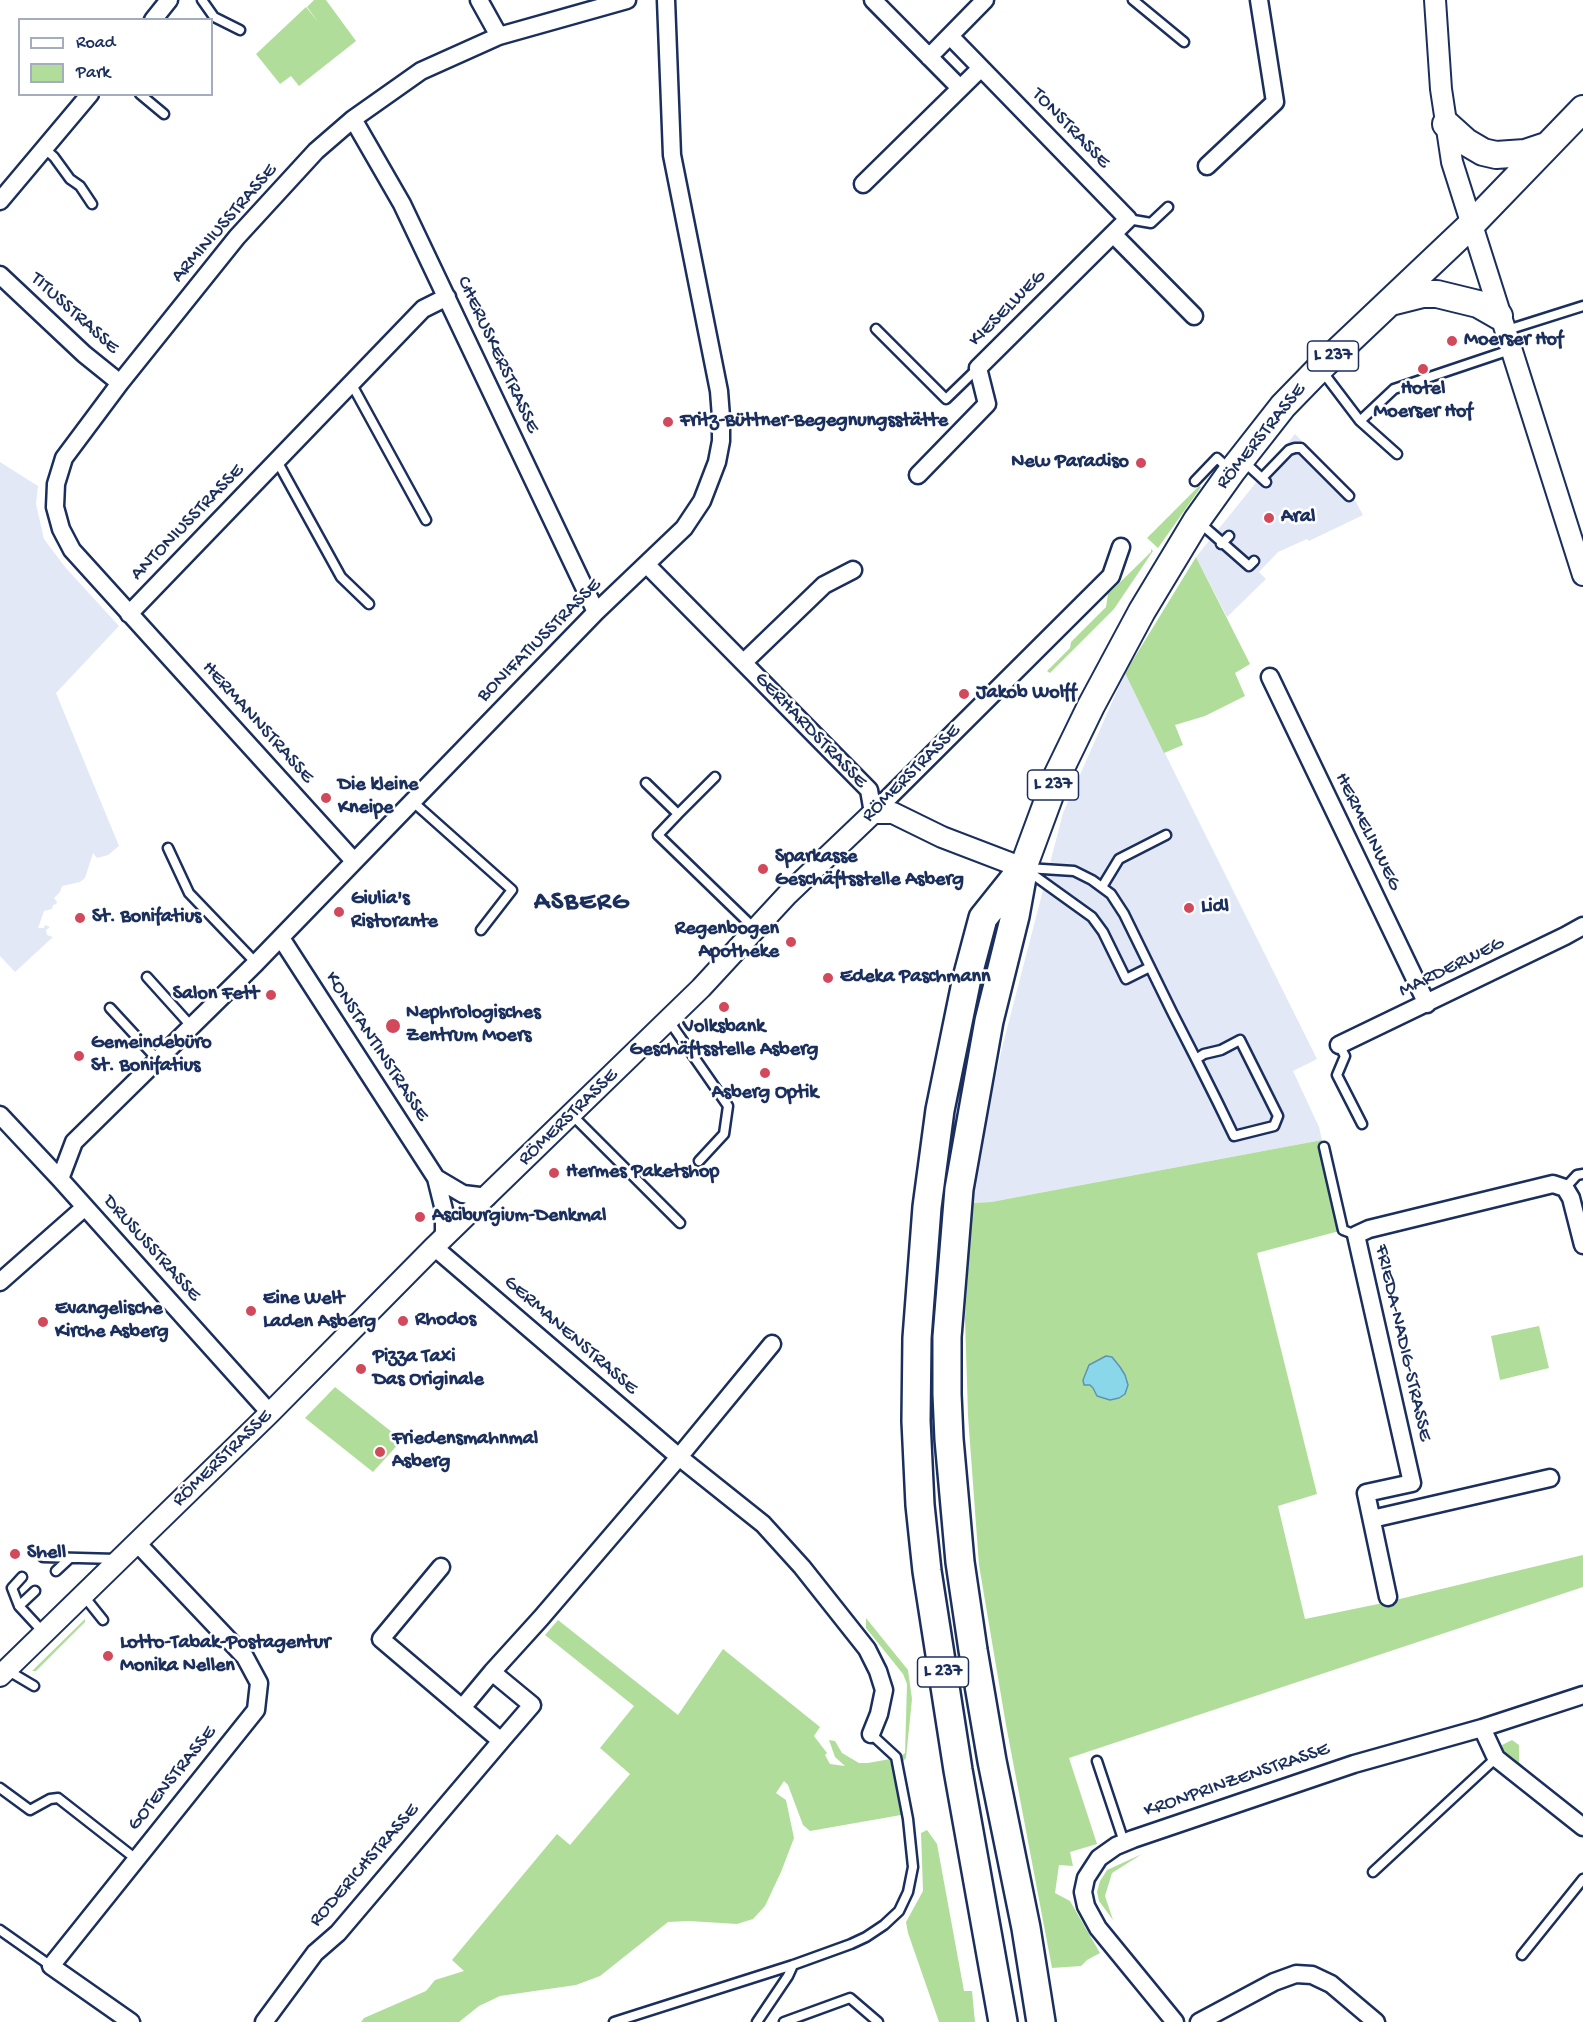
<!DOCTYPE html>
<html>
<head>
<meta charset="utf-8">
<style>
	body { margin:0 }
	#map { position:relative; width:1583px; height:2022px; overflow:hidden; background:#fff; font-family:"Gochi Hand",sans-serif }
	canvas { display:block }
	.legend { position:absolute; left:18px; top:18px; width:195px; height:78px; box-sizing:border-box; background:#fff; border:2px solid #a4acbf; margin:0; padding:8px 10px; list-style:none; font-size:18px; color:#1b2f5e }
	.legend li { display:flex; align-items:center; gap:12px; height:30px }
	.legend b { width:30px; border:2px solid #a4acbf }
</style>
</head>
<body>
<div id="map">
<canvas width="1583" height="2022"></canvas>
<ul class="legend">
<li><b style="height:8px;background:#fff"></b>Road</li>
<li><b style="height:16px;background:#b1dd9b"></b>Park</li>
</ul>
</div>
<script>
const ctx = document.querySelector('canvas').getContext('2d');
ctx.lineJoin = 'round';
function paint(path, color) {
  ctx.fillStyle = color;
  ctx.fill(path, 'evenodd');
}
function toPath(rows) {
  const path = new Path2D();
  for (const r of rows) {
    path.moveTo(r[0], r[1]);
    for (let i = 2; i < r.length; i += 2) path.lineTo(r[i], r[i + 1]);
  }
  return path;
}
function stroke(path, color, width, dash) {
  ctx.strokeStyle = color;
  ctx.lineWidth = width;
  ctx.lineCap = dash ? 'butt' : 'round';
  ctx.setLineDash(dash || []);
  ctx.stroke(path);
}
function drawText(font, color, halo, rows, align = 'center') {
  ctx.font = font + ' "Gochi Hand",sans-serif';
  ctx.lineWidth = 5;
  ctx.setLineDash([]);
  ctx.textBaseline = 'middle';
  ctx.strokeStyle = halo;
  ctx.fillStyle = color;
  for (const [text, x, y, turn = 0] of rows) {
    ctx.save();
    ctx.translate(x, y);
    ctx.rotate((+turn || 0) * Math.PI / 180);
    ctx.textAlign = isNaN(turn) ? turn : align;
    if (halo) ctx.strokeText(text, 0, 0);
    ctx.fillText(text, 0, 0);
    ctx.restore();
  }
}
const built = toPath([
	[1295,434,1349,489,1363,515,1309,541,1307,539,1278,552,1259,572,1266,579,1227,617,1196,557],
	[0,462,38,486,36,504,44,539,65,567,119,626,56,693,119,846,108,855,97,858,93,853,85,878,80,882,62,886,60,892,54,898,57,902,56,904,53,905,52,909,44,911,38,928,44,928,45,925,50,927,46,930,47,935,53,937,15,972,0,956],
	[1125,673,1317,1059,1293,1071,1319,1127,1322,1140,991,1202,972,1203,980,1148,1002,1048,1063,813]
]);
const green = toPath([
	[314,0,326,0,356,41,299,86,291,76,280,84,256,54,306,7,319,23,307,7],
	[1199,486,1201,487,1158,548,1147,538],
	[1151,549,1153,551,1114,609,1050,673,1047,671,1070,648,1071,642,1106,607,1108,594,1151,552],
	[1196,557,1250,664,1235,673,1245,696,1205,716,1175,725,1183,745,1164,753,1125,673],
	[1322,1140,1343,1230,1257,1253,1317,1494,1278,1506,1305,1619,1383,1603,1583,1555,1583,1587,1069,1758,1097,1844,1070,1852,1073,1866,1059,1865,1055,1893,1070,1901,1100,1953,1087,1960,1081,1966,1052,1968,1006,1725,979,1565,968,1416,965,1318,972,1203,991,1202],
	[1539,1326,1549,1368,1500,1380,1491,1336],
	[335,1387,402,1440,373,1472,305,1418],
	[866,1618,908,1670,912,1699,906,1758,901,1763,901,1756,905,1753,907,1684,903,1674,866,1628],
	[85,1619,85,1622,36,1671,32,1671],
	[558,1620,678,1715,723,1649,820,1727,814,1736,827,1753,825,1755,830,1764,845,1766,835,1757,829,1740,835,1741,842,1753,859,1763,868,1763,890,1759,901,1815,810,1831,803,1825,788,1785,784,1781,776,1793,786,1800,794,1838,781,1872,765,1906,753,1919,737,1924,689,1921,668,1922,600,1976,576,1985,500,1996,479,2006,459,2022,361,2022,364,2018,426,1991,435,1980,464,1971,452,1960,557,1834,570,1845,630,1774,600,1748,634,1706,545,1635],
	[1512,1740,1519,1745,1519,1762,1529,1772,1520,1771,1504,1753,1502,1745],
	[927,1830,937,1844,964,1991,972,1991,975,2022,939,2022,908,1933,906,1922,923,1891,921,1833],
	[1142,1854,1112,1873,1105,1896,1113,1920,1099,1901,1097,1892,1100,1881,1107,1870]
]);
const water = toPath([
	[1106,1356,1112,1357,1120,1367,1125,1375,1128,1385,1125,1394,1119,1398,1110,1400,1097,1396,1093,1388,1090,1385,1084,1385,1083,1380,1089,1365,1106,1356]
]);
const service = toPath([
	[202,0,214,17,240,30],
	[1133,0,1184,42],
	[140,94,164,114],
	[44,148,54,157,70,179,80,186,92,204],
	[1128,219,1151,223,1168,207],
	[876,329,946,399,978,368],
	[1504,331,1583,306],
	[1322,371,1360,421],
	[351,383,426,520],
	[1397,454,1360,421,1394,389,1510,350],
	[1242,460,1266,482],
	[277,461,341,577,369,604],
	[1262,478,1289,450,1295,448,1301,448,1349,496],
	[1195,481,1217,458,1229,469],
	[1200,523,1249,566,1254,561],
	[1221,544,1229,536],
	[646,783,678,814,658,835,755,929],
	[412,801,512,890,481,930],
	[678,814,715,777],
	[168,848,189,893,256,963],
	[1027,868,1074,871,1092,880,1111,894,1124,914,1172,1012,1196,1059,1218,1103,1234,1136,1274,1126,1278,1116,1240,1040,1221,1050,1204,1054,1196,1059],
	[1028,871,1092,917,1103,932,1126,979,1150,967],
	[1102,887,1119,859,1166,835],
	[147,977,192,1027],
	[110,1008,158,1060],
	[669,1021,728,1106,724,1134,699,1161],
	[1339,1045,1345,1056,1337,1075,1362,1124],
	[572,1115,680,1223],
	[1324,1147,1343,1230,1356,1235],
	[1565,1188,1577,1175,1583,1174],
	[43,1557,116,1559],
	[56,1571,70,1558],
	[22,1577,12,1588,19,1606,44,1633],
	[83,1595,103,1620],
	[19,1606,35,1591],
	[7,1670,34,1686],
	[1097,1761,1124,1842],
	[0,1788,30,1810,50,1799,58,1798,136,1859],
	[1373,1872,1496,1758],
	[0,1930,51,1966],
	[1522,1955,1583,1879],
	[614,2022,793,1965,851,1944,866,1937,884,1925,899,1911,908,1892,913,1867,908,1819,896,1757,871,1734],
	[757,2022,788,1976,793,1965],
	[784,2022,850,1998,878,2022]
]);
const minor = toPath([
	[479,0,499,36],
	[873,0,960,88],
	[153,20,169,0],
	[929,57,985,0],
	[353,119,402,204,596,612],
	[1207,166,1275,102,1259,0],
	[863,184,981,68],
	[0,201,90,94],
	[1113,234,1194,316],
	[0,275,84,354,120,383],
	[918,475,987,404,978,368,1128,219,950,36],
	[647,565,869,790,873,813],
	[129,614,423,309,447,297],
	[744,662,824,585,853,570],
	[1270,677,1427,1004],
	[873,813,1111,576,1121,547],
	[354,861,72,550,61,529,55,507,56,484,64,458,120,383,237,237,316,151,353,119,421,71,499,36,627,0],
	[281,938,436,1178,444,1210,444,1238],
	[1339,1045,1565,936,1583,926],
	[0,1115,60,1179,270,1413],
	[436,1178,463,1194,488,1197],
	[60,1179,74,1142,256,963,596,612,684,528,702,501,717,462,721,441,721,417,719,391,672,155,666,0],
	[434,1247,679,1457,763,1524,802,1567,867,1649,878,1671,884,1690,879,1714,871,1734],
	[0,1282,85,1207],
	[1372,1519,1550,1478],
	[441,1567,381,1639,501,1741,532,1705,492,1672,462,1708],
	[1388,1597,1366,1493,1412,1483,1356,1235,1369,1229,1553,1184,1565,1188,1571,1198,1583,1245],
	[492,1672,541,1618,679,1457,772,1344],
	[1482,1728,1496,1758,1583,1827],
	[131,2022,51,1966,256,1710,259,1683,245,1657,137,1543],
	[264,2022,315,1953,338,1933,501,1741],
	[1175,2022,1098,1928,1086,1906,1083,1892,1086,1878,1099,1858,1116,1846,1133,1839,1354,1764,1482,1728,1583,1695],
	[1199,2022,1274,1982,1296,1974,1312,1975,1331,1984,1376,2022]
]);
const tertiary = toPath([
	[1435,0,1441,89,1452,162,1583,575],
	[0,1676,270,1413,434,1247,701,988,787,895,873,813,893,813,942,837,1023,868]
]);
const primary = toPath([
	[1446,124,1466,142,1483,152,1496,155,1525,153,1546,146],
	[1391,302,1423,294,1437,294,1478,304,1499,316],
	[1023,868,1057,776,1091,706,1142,611,1197,520,1232,471,1283,406,1320,368,1471,225,1583,109]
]);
const trunk = toPath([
	[1023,872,1015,916,989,1021,959,1189,947,1337,947,1394,949,1439,960,1562,973,1650,992,1761,1026,1928,1041,2022],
	[1003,2022,958,1770,927,1571,920,1505,916,1421,917,1338,927,1207,940,1110,967,978,983,918,1023,868]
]);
const markers = [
	[1452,341,6,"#d1495b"],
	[1423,369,6,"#d1495b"],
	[668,422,6,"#d1495b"],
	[1141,463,6,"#d1495b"],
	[1269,518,6,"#d1495b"],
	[964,694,6,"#d1495b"],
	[326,798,6,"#d1495b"],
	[763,869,6,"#d1495b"],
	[1189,908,6,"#d1495b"],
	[339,912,6,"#d1495b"],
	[80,918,6,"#d1495b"],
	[791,942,6,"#d1495b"],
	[828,978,6,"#d1495b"],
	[271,995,6,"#d1495b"],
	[724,1007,6,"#d1495b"],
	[393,1026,8,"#d1495b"],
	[79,1056,6,"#d1495b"],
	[765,1073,6,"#d1495b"],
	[554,1173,6,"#d1495b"],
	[420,1217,6,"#d1495b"],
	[251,1311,6,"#d1495b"],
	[403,1321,6,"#d1495b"],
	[43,1322,6,"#d1495b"],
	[361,1369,6,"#d1495b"],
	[380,1452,6,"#d1495b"],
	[15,1554,6,"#d1495b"],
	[108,1656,6,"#d1495b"]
];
const shields = [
	[1333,356,51],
	[1053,785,51],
	[943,1672,51]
];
const shieldNames = [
	["L 237",1333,356],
	["L 237",1053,785],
	["L 237",943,1672]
];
const streetNames = [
	["TONSTRASSE",1070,129,46],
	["ARMINIUSSTRASSE",225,224,-49],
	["KIESELWEG",1008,309,-45],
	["TITUSSTRASSE",74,314,42],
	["CHERUSKERSTRASSE",497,355,65],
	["RÖMERSTRASSE",1262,437,-51],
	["ANTONIUSSTRASSE",188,523,-46],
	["BONIFATIUSSTRASSE",540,641,-45],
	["HERMANNSTRASSE",257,723,48],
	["GERHARDSTRASSE",810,731,46],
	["RÖMERSTRASSE",912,774,-45],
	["HERMELINWEG",1367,832,64],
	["MARDERWEG",1452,968,-26],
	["KONSTANTINSTRASSE",376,1047,57],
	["RÖMERSTRASSE",569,1118,-44],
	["DRUSUSSTRASSE",151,1249,48],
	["GERMANENSTRASSE",570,1336,41],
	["FRIEDA-NADIG-STRASSE",1402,1343,77],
	["RÖMERSTRASSE",223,1459,-44],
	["GOTENSTRASSE",173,1779,-51],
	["KRONPRINZENSTRASSE",1237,1781,-19],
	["RODERICHSTRASSE",365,1866,-49]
];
const poiNames = [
	["Moerser Hof",1464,341],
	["Hotel",1423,390,"center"],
	["Moerser Hof",1423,413,"center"],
	["Fritz-Büttner-Begegnungsstätte",680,422],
	["New Paradiso",1129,463,"right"],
	["Aral",1281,518],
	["Jakob Wolff",976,694],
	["Die kleine",338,786],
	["Kneipe",338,809],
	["Sparkasse",775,858],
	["Geschäftsstelle Asberg",775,881],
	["Giulia's",351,900],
	["Ristorante",351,923],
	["Lidl",1201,908],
	["St. Bonifatius",92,918],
	["Regenbogen",779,930,"right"],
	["Apotheke",779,953,"right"],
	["Edeka Paschmann",840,978],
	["Salon Fett",259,995,"right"],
	["Nephrologisches",406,1014],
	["Zentrum Moers",406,1037],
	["Volksbank",724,1028,"center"],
	["Geschäftsstelle Asberg",724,1051,"center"],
	["Gemeindebüro",91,1044],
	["St. Bonifatius",91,1067],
	["Asberg Optik",765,1094,"center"],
	["Hermes Paketshop",566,1173],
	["Asciburgium-Denkmal",432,1217],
	["Eine Welt",263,1300],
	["Laden Asberg",263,1323],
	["Evangelische",55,1310],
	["Kirche Asberg",55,1333],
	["Rhodos",415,1321],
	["Pizza Taxi",373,1358],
	["Das Originale",373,1381],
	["Friedensmahnmal",392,1440],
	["Asberg",392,1463],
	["Shell",27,1554],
	["Lotto-Tabak-Postagentur",120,1644],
	["Monika Nellen",120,1667]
];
const districtNames = [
	["ASBERG",582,904]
];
paint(built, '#e3e8f6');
paint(green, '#b1dd9b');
paint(water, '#8ad7ea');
stroke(water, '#5e94b2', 1.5);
stroke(service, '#1b2f5e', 13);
stroke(minor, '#1b2f5e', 21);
stroke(tertiary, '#1b2f5e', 24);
stroke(primary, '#1b2f5e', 30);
stroke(trunk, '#1b2f5e', 32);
stroke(service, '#fff', 8);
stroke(minor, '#fff', 16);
stroke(tertiary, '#fff', 20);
stroke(primary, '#fff', 26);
stroke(trunk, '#fff', 27);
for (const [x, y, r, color] of markers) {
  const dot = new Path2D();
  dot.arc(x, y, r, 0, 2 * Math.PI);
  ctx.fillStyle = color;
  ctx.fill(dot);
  stroke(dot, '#fff', 2);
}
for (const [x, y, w] of shields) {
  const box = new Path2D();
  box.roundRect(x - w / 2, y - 15, w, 30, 4.5);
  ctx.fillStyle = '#fff';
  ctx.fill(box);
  stroke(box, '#1b2f5e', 1.5);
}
drawText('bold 18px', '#1b2f5e', null, shieldNames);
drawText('20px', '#1b2f5e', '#fff', streetNames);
drawText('bold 20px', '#1b2f5e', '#fff', poiNames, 'left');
ctx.letterSpacing = '1.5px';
drawText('bold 26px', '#1b2f5e', '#fff', districtNames);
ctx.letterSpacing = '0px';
</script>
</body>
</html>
